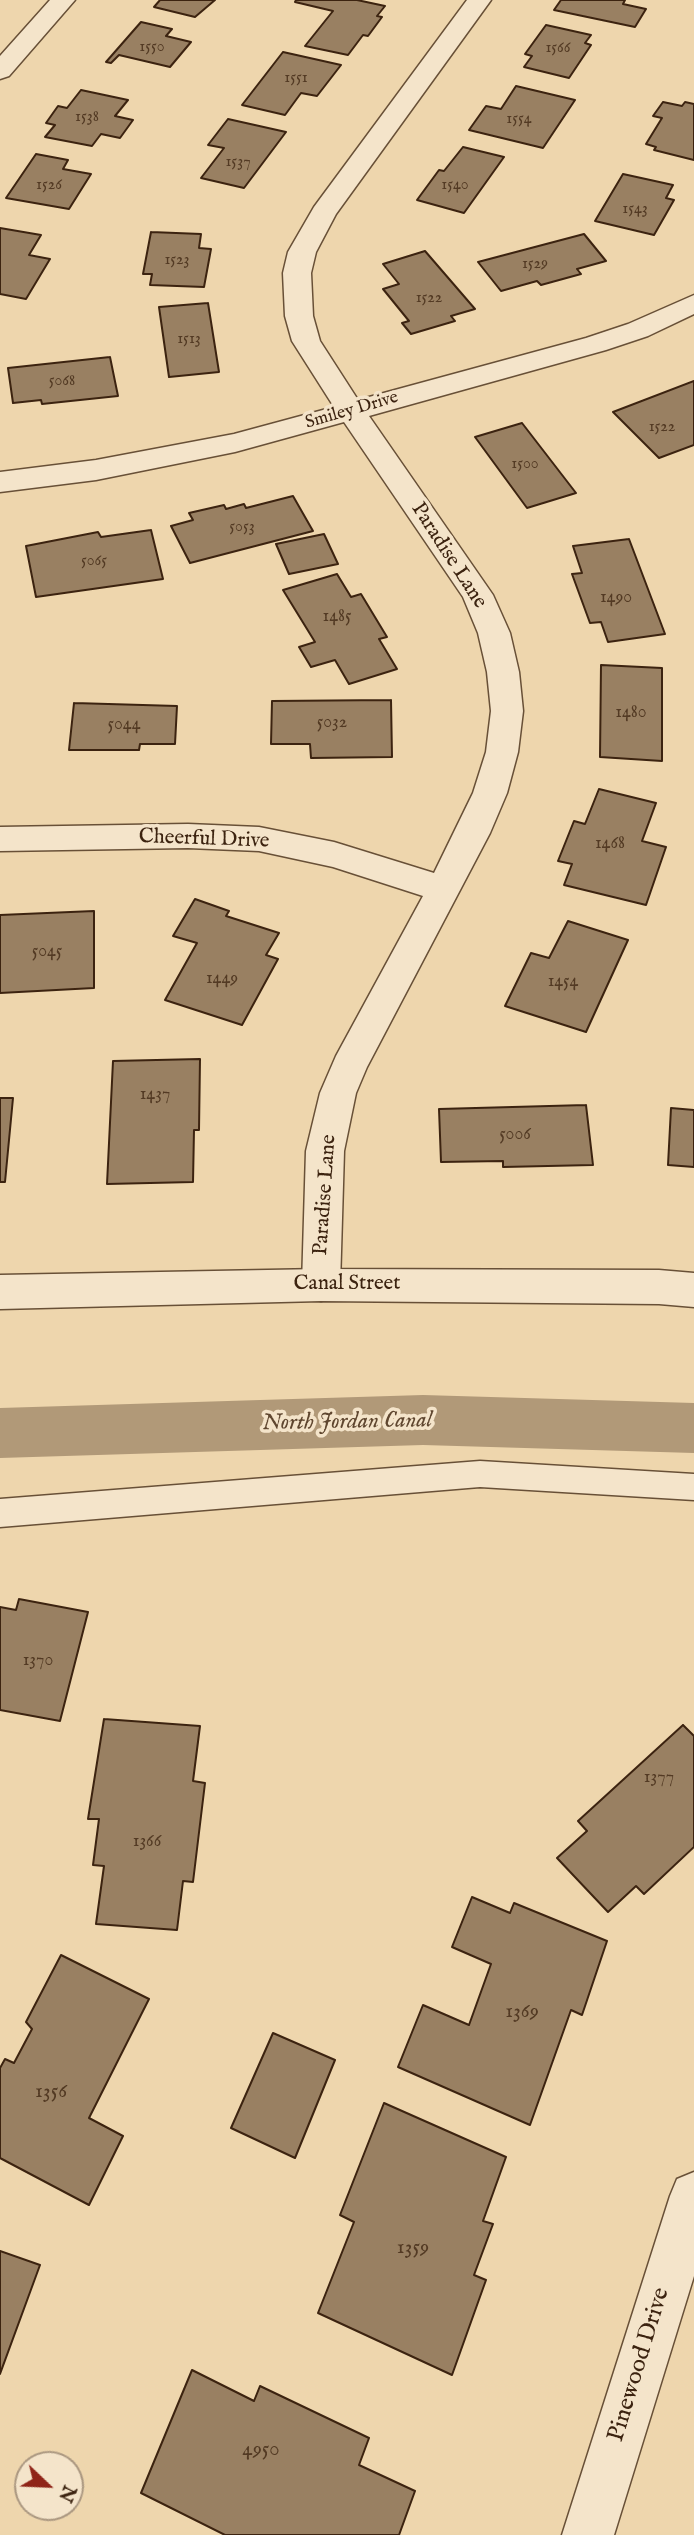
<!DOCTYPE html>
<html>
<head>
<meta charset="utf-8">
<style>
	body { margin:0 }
	#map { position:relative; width:694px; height:2535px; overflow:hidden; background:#eed6ad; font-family:"IM FELL English",serif }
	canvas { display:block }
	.north { position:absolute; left:14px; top:2451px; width:70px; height:70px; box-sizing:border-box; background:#f4e4ca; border:2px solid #aa9780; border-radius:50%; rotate:113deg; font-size:19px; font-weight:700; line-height:28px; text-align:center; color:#3c2310 }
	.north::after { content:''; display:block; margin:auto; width:24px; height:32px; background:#8f2418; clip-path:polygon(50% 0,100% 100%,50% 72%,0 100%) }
</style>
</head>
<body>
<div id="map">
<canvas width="694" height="2535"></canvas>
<div class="north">N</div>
</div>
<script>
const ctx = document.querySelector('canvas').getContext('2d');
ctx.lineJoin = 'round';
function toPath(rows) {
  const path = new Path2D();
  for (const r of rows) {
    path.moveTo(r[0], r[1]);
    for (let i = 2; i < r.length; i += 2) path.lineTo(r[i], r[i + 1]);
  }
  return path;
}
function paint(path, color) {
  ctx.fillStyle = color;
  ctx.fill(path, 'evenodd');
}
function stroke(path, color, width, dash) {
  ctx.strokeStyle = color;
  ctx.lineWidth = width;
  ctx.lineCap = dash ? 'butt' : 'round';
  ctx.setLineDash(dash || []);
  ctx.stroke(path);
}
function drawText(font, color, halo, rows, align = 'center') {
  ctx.font = font + ' "IM FELL English",serif';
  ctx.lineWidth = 7;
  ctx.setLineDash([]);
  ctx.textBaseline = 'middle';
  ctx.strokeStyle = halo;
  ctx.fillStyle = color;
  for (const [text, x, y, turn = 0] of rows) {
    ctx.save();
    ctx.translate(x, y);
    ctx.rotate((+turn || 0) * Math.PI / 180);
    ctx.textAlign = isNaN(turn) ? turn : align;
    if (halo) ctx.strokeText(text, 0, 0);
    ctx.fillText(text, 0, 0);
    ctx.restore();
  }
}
const canal = toPath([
	[423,1395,694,1403,694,1453,423,1445,0,1458,0,1408,423,1395]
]);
const building = toPath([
	[160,0,215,0,195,17,154,7,160,0],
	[296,0,357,0,385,6,377,16,382,17,368,36,363,35,348,55,305,46,333,11,295,2,296,0],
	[561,0,625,0,623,4,646,9,635,27,554,10,561,0],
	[141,22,172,29,166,36,191,42,170,67,119,55,111,63,106,62,141,22],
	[546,25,591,35,585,43,591,45,569,78,524,67,532,56,525,54,546,25],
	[283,52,341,65,317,96,301,93,285,115,242,105,283,52],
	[516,86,575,100,543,148,469,130,486,106,501,109,516,86],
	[81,90,128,100,115,116,133,120,120,138,101,134,92,146,45,137,55,125,46,123,58,106,67,108,81,90],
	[663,102,682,106,685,102,694,104,694,160,654,150,656,147,646,144,662,118,653,116,663,102],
	[228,119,286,132,244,188,201,178,224,148,208,145,228,119],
	[463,147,504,157,464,213,417,200,439,170,444,171,463,147],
	[36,154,68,160,63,169,91,174,69,209,6,198,36,154],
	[623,174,673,185,666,198,674,200,654,235,595,221,623,174],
	[0,228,41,235,29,255,50,259,26,299,0,294,0,228],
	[151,232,201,234,199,248,211,249,204,287,150,285,152,274,143,274,151,232],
	[584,234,606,261,577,269,581,274,541,285,537,281,501,291,478,262,584,234],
	[425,251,475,309,451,316,455,321,411,334,402,323,409,321,383,289,399,284,383,264,425,251],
	[208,303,219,372,169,377,159,307,208,303],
	[110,357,118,396,42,404,41,400,13,403,8,368,110,357],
	[694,381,694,445,659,458,613,412,694,381],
	[522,423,576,493,527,508,475,437,522,423],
	[293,496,313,531,190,563,171,526,193,520,189,513,224,505,226,509,244,504,246,508,293,496],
	[151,530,163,579,36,597,26,546,98,532,101,537,151,530],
	[324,534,338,564,289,574,276,544,324,534],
	[629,539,665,634,608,642,601,622,590,623,572,574,582,573,573,546,629,539],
	[337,574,351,597,361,594,387,637,379,639,397,669,349,684,335,660,311,667,299,647,315,642,283,590,337,574],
	[601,665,662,668,662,761,600,757,601,665],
	[391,700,392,757,311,758,310,744,271,744,272,701,391,700],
	[74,703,177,706,175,744,140,744,139,750,69,750,74,703],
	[599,789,656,803,642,841,666,847,646,905,564,885,572,864,558,861,574,821,585,824,599,789],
	[195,899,229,911,226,916,279,933,266,955,278,959,242,1025,165,1000,197,943,173,936,195,899],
	[94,911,94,988,0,993,0,915,94,911],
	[568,921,628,940,586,1032,505,1006,531,953,549,958,568,921],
	[200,1059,199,1130,194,1130,193,1182,107,1184,113,1061,200,1059],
	[0,1098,13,1098,5,1182,0,1182,0,1098],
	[586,1105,593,1165,503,1167,503,1161,441,1162,439,1109,586,1105],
	[671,1108,694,1110,694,1167,668,1165,671,1108],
	[19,1599,88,1612,60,1721,0,1710,0,1607,16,1610,19,1599],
	[104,1719,200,1726,193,1781,205,1783,193,1882,183,1881,177,1930,96,1924,104,1866,93,1865,99,1819,88,1819,104,1719],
	[683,1725,694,1736,694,1847,644,1894,636,1886,608,1912,557,1858,587,1831,578,1821,683,1725],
	[472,1897,510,1913,514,1903,607,1941,582,2015,571,2010,530,2125,398,2067,423,2005,469,2025,491,1964,452,1947,472,1897],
	[61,1955,149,1999,89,2118,123,2136,89,2205,0,2158,0,2068,5,2059,14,2063,32,2029,26,2022,61,1955],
	[273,2033,335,2060,295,2158,231,2128,273,2033],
	[384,2103,506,2157,483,2221,493,2224,474,2275,486,2280,452,2375,318,2313,354,2222,340,2215,384,2103],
	[0,2251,40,2265,0,2374,0,2251],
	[192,2370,254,2401,260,2386,369,2438,359,2465,415,2491,399,2535,225,2535,141,2493,192,2370]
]);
const service = toPath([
	[480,1461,694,1474,694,1500,480,1487,0,1527,0,1499,480,1461]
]);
const minor = toPath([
	[50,0,75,0,9,76,0,79,0,56,50,0],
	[467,0,491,0,336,214,316,252,311,273,313,316,320,341,358,400,586,338,628,324,694,295,694,314,648,336,606,350,369,416,493,595,510,633,519,672,523,711,518,752,507,793,490,833,367,1067,356,1093,344,1151,340,1285,335,1297,321,1301,307,1297,302,1285,306,1151,320,1093,336,1056,423,896,333,867,259,851,188,848,0,851,0,827,188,824,259,827,334,842,434,873,473,793,486,752,491,711,487,672,478,633,463,597,344,422,235,452,96,480,0,492,0,472,96,460,234,434,334,407,292,341,285,316,283,273,288,252,314,207,467,0],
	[694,2172,694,2276,614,2535,562,2535,670,2196,677,2179,694,2172]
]);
const tertiary = toPath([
	[321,1269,659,1270,694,1273,694,1307,659,1304,321,1301,0,1309,0,1275,321,1269]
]);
const farNumbernames = [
	["1550",152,48],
	["1566",558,49],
	["1551",296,79],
	["1538",87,118],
	["1554",519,120],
	["1537",238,163],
	["1526",49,186],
	["1540",455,186],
	["1543",635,210],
	["1523",177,261],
	["1529",535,265],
	["1522",429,299],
	["1513",189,340],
	["5068",62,382],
	["1522",662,428],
	["1500",525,465],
	["5053",242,528],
	["5065",94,562]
];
const farStreetnames = [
	["Smiley Drive",352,411,-16]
];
const numberNames = [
	["1490",616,598],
	["1485",337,617],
	["1480",631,713],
	["5032",332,723],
	["5044",124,725],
	["1468",610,844],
	["5045",47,952],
	["1449",222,979],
	["1454",563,982],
	["1437",155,1095],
	["5006",515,1135],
	["1370",38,1661],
	["1377",659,1778],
	["1366",147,1842]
];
const streetNames = [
	["Paradise Lane",448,556,57],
	["Cheerful Drive",204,840,2],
	["Paradise Lane",326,1195,-86],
	["Canal Street",347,1285]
];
const nearNumbernames = [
	["1369",522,2013],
	["1356",51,2093],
	["1359",413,2249],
	["4950",261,2451]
];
const waterNames = [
	["North Jordan Canal",347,1423,-1]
];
const nearStreetnames = [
	["Pinewood Drive",640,2365,-73]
];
paint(canal, '#b19978');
paint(building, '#998062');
stroke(building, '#3c2310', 2);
stroke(service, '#685037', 3);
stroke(minor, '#685037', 3);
stroke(tertiary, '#685037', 3);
paint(service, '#f4e4ca');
paint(minor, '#f4e4ca');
paint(tertiary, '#f4e4ca');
drawText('16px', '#533a24', null, farNumbernames);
drawText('18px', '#3c2310', '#f4e4ca', farStreetnames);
drawText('18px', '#533a24', null, numberNames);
drawText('21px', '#3c2310', '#f4e4ca', streetNames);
drawText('21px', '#533a24', null, nearNumbernames);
drawText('italic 23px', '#5f462f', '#f4e4ca', waterNames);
drawText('24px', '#3c2310', '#f4e4ca', nearStreetnames);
</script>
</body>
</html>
